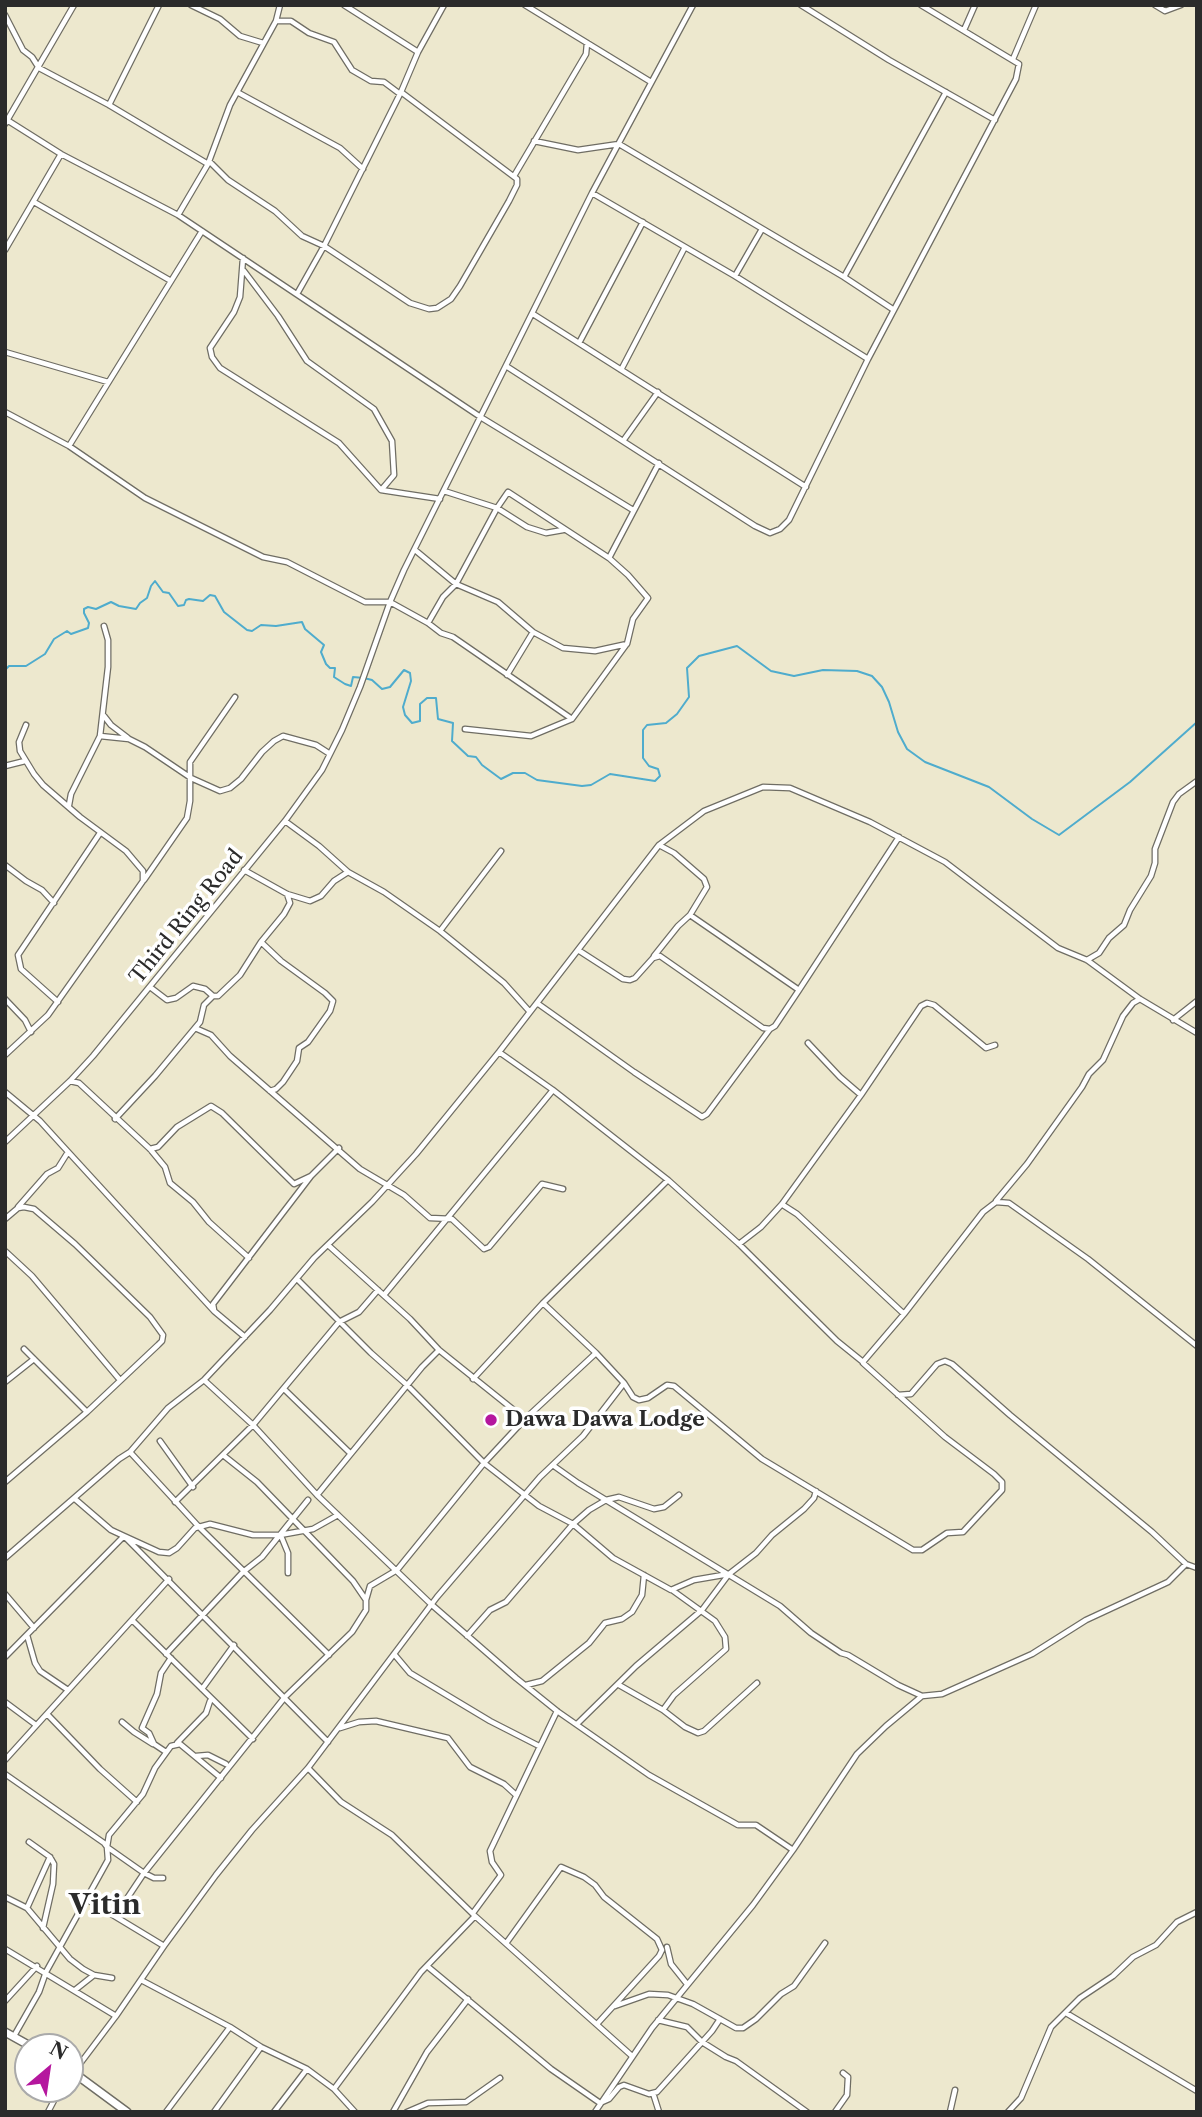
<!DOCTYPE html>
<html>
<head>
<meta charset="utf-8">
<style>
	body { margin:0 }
	#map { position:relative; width:1202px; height:2117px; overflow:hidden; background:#ede8ce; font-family:"Libre Caslon Text",serif }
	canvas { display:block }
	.frame { position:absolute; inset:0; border:7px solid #2b2b2b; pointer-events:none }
	.north { position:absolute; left:14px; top:2033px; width:70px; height:70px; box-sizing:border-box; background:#fff; border:2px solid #aaa; border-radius:50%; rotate:29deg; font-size:19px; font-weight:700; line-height:28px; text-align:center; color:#2b2b2b }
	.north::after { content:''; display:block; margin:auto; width:24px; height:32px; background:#b5179e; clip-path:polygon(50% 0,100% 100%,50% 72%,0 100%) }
</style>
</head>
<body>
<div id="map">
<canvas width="1202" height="2117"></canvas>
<div class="frame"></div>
<div class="north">N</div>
</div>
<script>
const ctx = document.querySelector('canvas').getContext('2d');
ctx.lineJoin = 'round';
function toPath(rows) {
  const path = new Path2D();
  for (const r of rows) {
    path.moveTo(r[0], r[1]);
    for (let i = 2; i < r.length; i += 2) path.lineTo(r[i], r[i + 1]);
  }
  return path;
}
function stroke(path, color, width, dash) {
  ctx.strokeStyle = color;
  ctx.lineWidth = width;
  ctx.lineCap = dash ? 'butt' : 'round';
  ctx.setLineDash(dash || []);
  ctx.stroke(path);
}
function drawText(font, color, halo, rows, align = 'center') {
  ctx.font = font + ' "Libre Caslon Text",serif';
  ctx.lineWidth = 7;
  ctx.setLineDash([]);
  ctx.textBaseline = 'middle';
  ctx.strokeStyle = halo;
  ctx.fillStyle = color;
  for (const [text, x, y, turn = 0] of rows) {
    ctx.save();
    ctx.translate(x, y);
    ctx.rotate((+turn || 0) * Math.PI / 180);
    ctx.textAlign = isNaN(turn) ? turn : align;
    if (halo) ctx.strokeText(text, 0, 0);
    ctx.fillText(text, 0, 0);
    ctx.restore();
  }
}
const stream = toPath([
	[5,670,9,666,26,666,45,654,54,639,67,631,71,634,88,628,89,623,84,613,84,609,88,607,96,609,111,602,119,606,136,609,140,603,147,598,151,586,155,581,163,592,169,593,178,606,184,605,186,600,189,599,203,601,210,595,215,596,224,612,247,630,252,631,261,625,276,626,302,622,305,629,324,645,321,652,326,664,330,668,335,668,334,677,345,684,351,686,353,677,364,678,372,680,382,689,390,687,404,670,410,673,411,681,403,707,405,715,412,723,420,721,420,704,427,698,436,698,438,719,453,723,452,741,468,756,476,757,482,765,501,779,513,773,525,773,537,780,582,786,591,785,610,774,655,781,660,776,658,769,649,766,643,758,643,730,647,725,666,723,677,714,689,697,687,668,699,656,737,646,771,671,794,676,823,670,857,671,872,676,882,687,889,702,898,732,907,749,925,762,989,787,1032,819,1059,835,1130,782,1197,722]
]);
const minor = toPath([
	[191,5,220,19,240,36,263,43],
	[344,5,418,52],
	[525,5,651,82],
	[801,5,889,60,995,120],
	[1155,5,1165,11,1181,5],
	[5,15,23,50,32,57,39,68,109,105,208,164],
	[276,21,291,21,309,33,334,42,352,70,371,81,384,82,400,94],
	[964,30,975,5],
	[1013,59,1036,5],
	[237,92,340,148,363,169],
	[109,105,159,5],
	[7,120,61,154,178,215,482,418,633,510],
	[5,124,74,5],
	[534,141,578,150,619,144,844,277,894,310],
	[209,161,228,180,275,211,302,236,324,246,410,303,429,309,437,308,451,299,460,286,509,201,517,185,517,179,401,92],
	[514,176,586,54,587,43],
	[592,193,735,276,868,359],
	[34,202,171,281],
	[178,215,208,164,230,105,276,21,280,5],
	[5,250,61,154],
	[243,258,240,297,234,312,210,348,212,357,220,368,339,443,381,490,440,499],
	[244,271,278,316,307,361,374,409,392,441,394,475,382,489],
	[735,276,762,229],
	[844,277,946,92],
	[297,294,324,246,401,92,418,52,444,5],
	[533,314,806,487],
	[579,343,643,222],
	[5,352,108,382],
	[506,366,755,526,770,533,780,529,789,520,868,359,1016,79,1019,64,921,5],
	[621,370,685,247],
	[5,412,69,446,202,231],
	[623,441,658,392],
	[69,446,145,498,263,557,287,562,365,602,390,602,428,623,441,633,453,637,572,719],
	[444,491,497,508,508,492,609,558],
	[415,550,456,584,498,602,533,632,563,648,595,651,627,644,633,619,648,598,628,575,609,558,659,463],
	[428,623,443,597,456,584,497,508,527,527,546,533,563,530],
	[507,675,533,632],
	[104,716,111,725,128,738],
	[465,729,531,736,572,719,626,645],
	[100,736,129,739,145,747,191,778,220,791,230,788,241,779,262,752,274,741,283,736,316,745,330,754],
	[5,766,25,761],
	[69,805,71,794,100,736,108,667,108,640,104,626],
	[285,821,319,846,348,872,384,892,440,931,504,983,530,1012],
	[5,865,26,881,42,890,54,903],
	[244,870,287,894,310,901,321,896,334,881,348,872],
	[144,880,187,818,190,801,190,762,235,697],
	[690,915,799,990],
	[440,931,501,851],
	[261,942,281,961,325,993,333,1001,330,1011,308,1042,299,1048,297,1061,283,1082,276,1089,270,1091],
	[578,950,623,979,630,980,635,978,653,958,660,956,763,1028,770,1029,775,1026,799,990,899,837],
	[654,956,678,926,690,915,707,887,704,879,674,853,659,845],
	[1087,960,1099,953,1109,938,1124,925,1130,910,1151,876,1155,863,1155,849,1173,802,1179,794,1197,781],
	[150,987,167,1000,176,998,193,986,205,989,213,996,218,996,240,975,261,942,284,914,290,903,287,894],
	[5,999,25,1020,31,1032],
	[58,1002,21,969,18,955,100,833],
	[537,1003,634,1072,702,1117,707,1114,770,1029],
	[1173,1020,1197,1001],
	[195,1028,211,1035,230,1056,360,1169,404,1195,430,1218,452,1219,484,1249,489,1247,542,1184,563,1189],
	[808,1043,840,1077,861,1095],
	[499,1052,553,1090,668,1180,739,1244,837,1341,863,1362,904,1314,983,1212,996,1202,1009,1203,1088,1259,1197,1346],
	[5,1055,48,1015,143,881,143,871,126,851,80,817,43,785,34,774,20,751,19,742,26,725],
	[70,1081,79,1083,150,1149,165,1167,170,1183,193,1202,209,1222,249,1258],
	[5,1092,40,1121,60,1143,214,1311,245,1337],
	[115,1119,155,1076,200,1022,204,1005,213,996],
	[5,1142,70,1081,93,1056,285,821,322,770,342,730,360,687,390,602,404,570,592,193,693,5],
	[150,1149,158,1147,177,1127,211,1106,222,1113,294,1184,311,1176],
	[996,1201,1027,1164,1082,1087,1089,1074,1103,1060,1123,1016,1133,1003,1140,999],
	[783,1205,797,1214,904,1314],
	[18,1207,47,1174,58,1168,68,1152],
	[5,1219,18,1208,24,1207,34,1209,75,1244,150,1317,163,1335,162,1341,158,1345,87,1412,5,1482],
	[739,1244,761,1227,782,1204,861,1095,921,1006,927,1003,934,1005,986,1048,995,1045],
	[328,1245,410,1319,439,1350,525,1419],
	[5,1251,32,1276,120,1380],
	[297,1279,371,1353,407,1385,484,1463,539,1506,573,1524,613,1558,671,1590,694,1580,729,1574],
	[384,1295,553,1090],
	[543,1303,596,1353,624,1383,633,1397,639,1400,648,1398,667,1385,674,1386,762,1459,913,1550,922,1550,947,1533,963,1532,1002,1490,1002,1482,994,1474,945,1437,863,1363],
	[214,1310,213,1304,311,1176,339,1148],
	[24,1349,87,1412],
	[473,1379,543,1303,668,1180],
	[204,1380,253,1425,317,1495,432,1605,516,1678,557,1711,649,1775,738,1825,756,1825,793,1850],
	[5,1382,34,1359],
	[284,1389,350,1453],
	[898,1395,911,1394,937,1364,945,1361,952,1364,1010,1415,1152,1532,1186,1564,1197,1568],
	[160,1441,193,1487],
	[130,1452,200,1528,329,1655],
	[554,1466,578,1483,780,1606,811,1633,841,1653,848,1655,898,1685,922,1696],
	[317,1495,422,1367,439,1350],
	[75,1499,111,1530,124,1536,328,1742],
	[175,1502,253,1425,339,1322,359,1312,378,1290],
	[281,1536,288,1553,288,1573],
	[5,1558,119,1459,130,1452,168,1408,204,1380,270,1310,314,1258,372,1202,416,1154,499,1052,659,845,704,811,763,787,790,788,870,822,945,862,1058,948,1087,960,1140,999,1197,1033],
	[5,1594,34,1628],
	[366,1600,370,1586,397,1570,484,1463,525,1419,596,1353],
	[132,1620,253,1739],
	[27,1635,35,1663,40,1671,68,1690],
	[467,1636,490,1610,506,1602,573,1524,589,1510,606,1500,619,1497,654,1509,664,1507,679,1495],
	[166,1654,243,1572,262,1557,308,1500],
	[394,1654,410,1673,490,1721,539,1746],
	[5,1657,124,1536,159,1552,169,1553,177,1548,195,1528,210,1524,253,1535,280,1535,313,1529,338,1515],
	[526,1685,542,1681,589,1643,605,1623,622,1619,632,1612,642,1595,644,1575],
	[619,1685,663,1710,685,1727,698,1733,704,1731,757,1683],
	[202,1689,234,1645],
	[5,1702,36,1725],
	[663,1710,674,1695,726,1649,725,1637,715,1621,672,1590],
	[47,1714,100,1769,137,1802],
	[122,1722,134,1732,153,1744],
	[577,1724,636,1666,702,1610,729,1574,756,1553,772,1535,804,1509,814,1498,816,1491],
	[340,1728,359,1722,376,1721,448,1738,470,1767,504,1784,516,1795],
	[177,1743,206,1713,210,1701],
	[166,1752,154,1744,149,1733,142,1728,157,1694,161,1673,171,1658],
	[196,1756,208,1755,226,1764],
	[5,1760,169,1579],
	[308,1768,341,1802,392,1835,475,1916,632,2056],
	[5,1774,104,1843,107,1847,108,1860,46,1972,39,1992,14,2036],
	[29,1842,50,1857,54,1864,53,1884,43,1928],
	[163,1878,154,1878,144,1873,107,1847,109,1835,143,1794,155,1768,171,1746,180,1744,221,1778],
	[5,1897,27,1908,70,1959,83,1969,94,1975,112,1978],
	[88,1900,164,1946],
	[27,1908,50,1857],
	[473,1913,501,1875,492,1862,490,1851,557,1711],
	[116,1915,144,1873,285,1697,352,1632,366,1610,366,1600,353,1581,257,1482,223,1455],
	[507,1942,561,1867,584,1877,595,1885,604,1897,657,1939,662,1950,659,1956,597,2024],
	[667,1947,671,1964,687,1984],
	[5,1949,116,2016],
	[427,1966,551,2069,600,2103,609,2099,619,2087,624,2085,649,2094,657,2092,712,2031,720,2019],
	[141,1980,230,2027,261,2047,307,2069,334,2089,355,2112],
	[75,1990,94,1975],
	[5,2001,37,1966],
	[615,2006,649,1994,668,1995,693,2004,736,2028,743,2028,756,2019,781,1994,794,1986,825,1943],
	[1066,2013,1197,2091],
	[658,2020,687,2027,702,2042,726,2057,736,2061,807,2112],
	[70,2077,116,2016,164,1946,216,1875,252,1830,308,1768,437,1597,540,1477,583,1436,624,1383],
	[334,2089,421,1972,475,1916],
	[653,2093,659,2112],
	[48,2112,60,2089],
	[166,2112,230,2027],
	[214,2112,261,2047],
	[274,2112,307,2069],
	[393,2112,427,2052,468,1999],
	[407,2112,428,2103,466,2102,500,2078],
	[595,2112,652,2028,753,1905,793,1850,857,1754,886,1726,922,1696,942,1694,1032,1654,1086,1620,1168,1582,1186,1564],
	[835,2112,847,2095,848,2077,843,2073],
	[950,2112,955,2090],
	[1008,2112,1021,2098,1051,2027,1080,1998,1113,1976,1133,1957,1156,1945,1177,1922,1197,1912]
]);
const highway = toPath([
	[5,2032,32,2047],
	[70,2070,127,2112]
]);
const markers = [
	[491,1420,7,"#b5179e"]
];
const streetNames = [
	["Third Ring Road",187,917,-51]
];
const poiNames = [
	["Dawa Dawa Lodge",505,1420]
];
const districtNames = [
	["Vitin",105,1906]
];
stroke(stream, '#4faccd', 2);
stroke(minor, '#6f6d64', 7);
stroke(highway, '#6f6d64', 10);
stroke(minor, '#fff', 4.5);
stroke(highway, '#fff', 7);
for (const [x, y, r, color] of markers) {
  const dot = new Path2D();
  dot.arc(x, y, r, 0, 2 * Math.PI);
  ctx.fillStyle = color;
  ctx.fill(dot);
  stroke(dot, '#fff', 2.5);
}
drawText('21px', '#2b2b2b', '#fff', streetNames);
drawText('bold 21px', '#2b2b2b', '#fff', poiNames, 'left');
drawText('bold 28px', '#2b2b2b', '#fff', districtNames);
</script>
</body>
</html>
